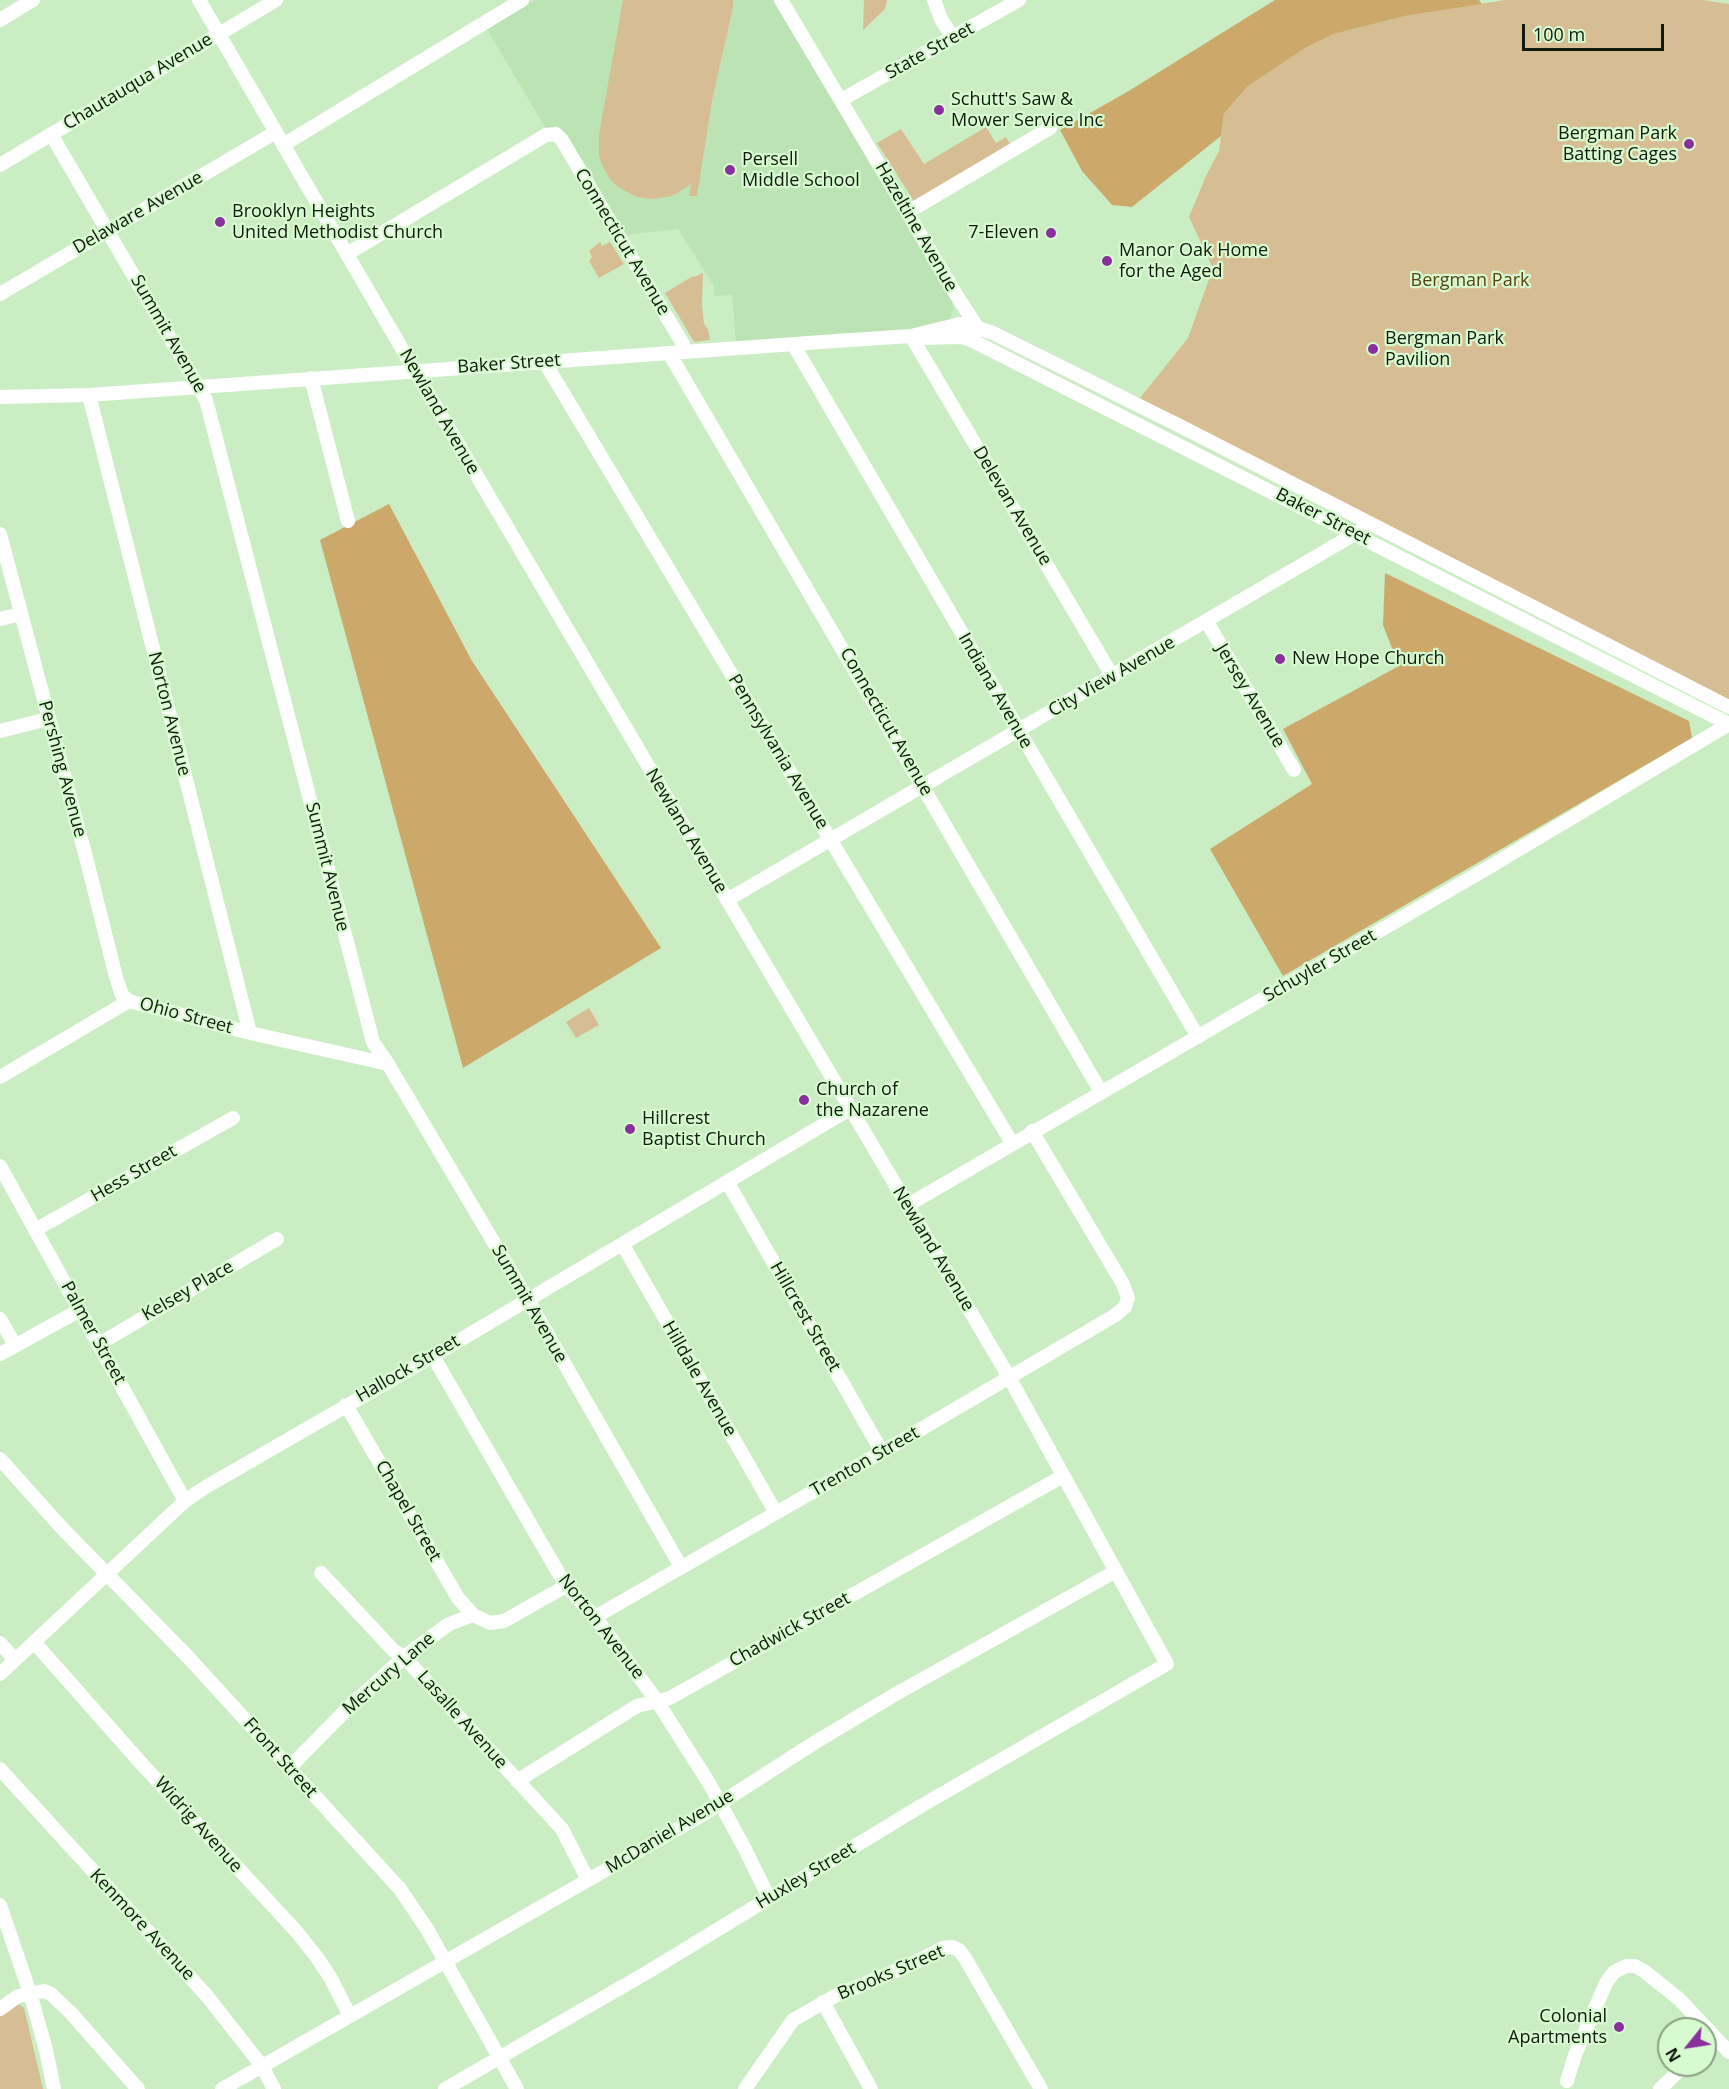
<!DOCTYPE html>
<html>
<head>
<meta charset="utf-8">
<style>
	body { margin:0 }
	#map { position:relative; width:1729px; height:2089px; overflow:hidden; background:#cbedc3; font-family:"Open Sans",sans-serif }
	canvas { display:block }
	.north { position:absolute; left:1657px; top:2017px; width:60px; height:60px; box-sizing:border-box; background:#d8fad0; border:2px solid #88a182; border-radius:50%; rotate:240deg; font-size:16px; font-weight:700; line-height:24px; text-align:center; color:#101b0d }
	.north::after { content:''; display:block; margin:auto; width:21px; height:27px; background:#88309d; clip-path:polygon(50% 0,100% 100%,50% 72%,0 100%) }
	.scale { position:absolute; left:1522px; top:24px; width:142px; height:27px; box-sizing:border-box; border:3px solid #101b0d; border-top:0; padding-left:8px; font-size:18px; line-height:21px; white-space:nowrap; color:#101b0d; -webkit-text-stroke:4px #d8fad0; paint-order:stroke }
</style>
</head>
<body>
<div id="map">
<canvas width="1729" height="2089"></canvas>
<div class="north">N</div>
<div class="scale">100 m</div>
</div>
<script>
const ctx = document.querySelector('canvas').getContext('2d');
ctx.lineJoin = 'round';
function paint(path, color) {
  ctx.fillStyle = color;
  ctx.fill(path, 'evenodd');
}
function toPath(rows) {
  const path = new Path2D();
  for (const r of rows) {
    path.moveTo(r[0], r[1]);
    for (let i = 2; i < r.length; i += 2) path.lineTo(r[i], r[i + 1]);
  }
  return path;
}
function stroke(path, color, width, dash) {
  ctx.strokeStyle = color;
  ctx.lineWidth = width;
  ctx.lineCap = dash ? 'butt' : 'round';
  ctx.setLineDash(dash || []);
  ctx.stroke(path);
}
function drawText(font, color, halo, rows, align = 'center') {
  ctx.font = font + ' "Open Sans",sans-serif';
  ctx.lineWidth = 4.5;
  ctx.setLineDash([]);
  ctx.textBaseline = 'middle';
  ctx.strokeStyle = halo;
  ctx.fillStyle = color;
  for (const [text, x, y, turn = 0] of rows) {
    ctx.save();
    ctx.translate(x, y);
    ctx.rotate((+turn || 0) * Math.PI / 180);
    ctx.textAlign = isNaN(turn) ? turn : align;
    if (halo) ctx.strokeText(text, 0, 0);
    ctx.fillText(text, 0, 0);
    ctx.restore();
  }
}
const built = toPath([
	[535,0,775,0,952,301,953,310,949,320,941,327,736,343,732,295,714,296,714,286,678,229,624,235,562,131,557,126,546,129,487,29]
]);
const green = toPath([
	[623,0,733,0,733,7,712,100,697,196,689,196,691,184,676,194,667,197,653,199,637,197,618,187,610,179,602,165,599,156,599,135],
	[864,0,887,0,885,9,863,30],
	[1505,0,1703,0,1729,4,1729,704,1136,403,1188,338,1213,268,1189,217,1206,176,1219,151,1224,114,1247,87,1305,48,1334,34,1405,16],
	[986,127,996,143,1006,137,1011,146,915,203,877,143,901,129,924,164],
	[600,242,602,246,610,242,624,264,599,278,589,261,592,257,589,251],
	[703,273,702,305,704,324,708,329,710,340,694,342,665,293,693,276,694,277],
	[589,1008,599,1025,576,1038,566,1022],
	[17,2003,24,2008,43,2089,0,2089,0,2013]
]);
const forest = toPath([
	[1275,0,1479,0,1482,4,1405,16,1334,34,1305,48,1247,87,1224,114,1221,136,1132,207,1112,205,1082,171,1060,130,1127,92],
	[389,504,472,661,661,948,463,1068,320,540],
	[1385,573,1689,721,1692,738,1283,976,1210,849,1312,784,1283,729,1399,666,1383,625]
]);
const minor = toPath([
	[199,0,415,371,1009,1377,1167,1664,921,1806,646,1973,445,2089],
	[781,0,957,296,979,330],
	[934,0,941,19,953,38],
	[0,20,33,0],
	[841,100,1019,0],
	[51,134,206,400,373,1042,388,1064,528,1300,681,1567],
	[283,145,522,0],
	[0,165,276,0],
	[908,212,1050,128],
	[347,254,546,135,556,134,562,140,614,228,683,344,685,352],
	[0,294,276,132],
	[911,336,1113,677],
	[921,338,961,337,971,340,1729,724],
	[793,344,1198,1037],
	[669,353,1101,1092],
	[544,361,1012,1143],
	[311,378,348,521],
	[89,395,250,1033],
	[0,397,89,395,836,341,911,336,960,324,972,326,993,333,1184,428,1729,707],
	[0,534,88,865,116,977,122,995,129,1001],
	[0,619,21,614],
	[1207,622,1294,770],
	[0,731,48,719],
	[727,900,1360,531],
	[0,1077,129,1001,250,1033,388,1064],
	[0,1166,185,1501],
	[728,1183,882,1452],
	[908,1205,1486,869,1729,724],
	[35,1230,233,1118],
	[623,1245,776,1513],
	[0,1319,15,1345],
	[99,1344,277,1239],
	[0,1354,80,1310],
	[433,1356,566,1586,595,1617,657,1701,709,1783,745,1849,769,1898],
	[346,1405,458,1598,473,1615],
	[0,1459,60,1526,188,1657,400,1889,427,1929,517,2089],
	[321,1573,394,1651,404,1657,562,1829,588,1880],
	[595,1617,882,1452,1114,1316,1125,1307,1128,1298,1123,1284,1032,1131],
	[34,1642,140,1762,296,1931,316,1956,330,1977,350,2016],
	[0,1643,15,1660],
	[0,1674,185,1501,204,1488,433,1356,850,1109],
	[289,1768,344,1712,404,1657,449,1624,473,1615,490,1623,504,1621,566,1586],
	[0,1769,207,1996,262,2066,274,2089],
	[517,1781,637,1706,670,1698,1063,1476],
	[0,1905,30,1993,46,2050,54,2089],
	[823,2002,871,2089],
	[0,2009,18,1996,44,1991,51,1994,71,2013,138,2089],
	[1567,2081,1575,2055,1606,1983,1614,1972,1626,1966,1635,1966,1644,1971,1679,1999,1729,2052],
	[222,2089,702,1815,814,1743,894,1695,1116,1571],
	[745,2089,793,2020,835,1996,910,1965,943,1948,952,1947,959,1950,965,1958,1041,2089],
	[1660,2089,1685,2065]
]);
const markers = [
	[939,110,6,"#88309d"],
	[1689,144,6,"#88309d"],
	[730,170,6,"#88309d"],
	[220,222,6,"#88309d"],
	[1051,233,6,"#88309d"],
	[1107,261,6,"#88309d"],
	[1373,349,6,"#88309d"],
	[1280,659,6,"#88309d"],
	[804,1100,6,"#88309d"],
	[630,1129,6,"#88309d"],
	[1619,2027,6,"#88309d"]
];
const streetNames = [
	["State Street",930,51,-29],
	["Chautauqua Avenue",138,82,-31],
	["Delaware Avenue",138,213,-30],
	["Hazeltine Avenue",916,227,60],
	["Connecticut Avenue",622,242,59],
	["Summit Avenue",168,334,60],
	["Baker Street",509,364,-4],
	["Newland Avenue",439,412,60],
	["Delevan Avenue",1012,506,59],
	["Baker Street",1323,517,27],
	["City View Avenue",1112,677,-30],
	["Indiana Avenue",995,691,60],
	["Jersey Avenue",1250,696,59],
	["Norton Avenue",169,714,76],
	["Connecticut Avenue",886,722,60],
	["Pennsylvania Avenue",778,752,59],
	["Pershing Avenue",62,769,75],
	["Newland Avenue",686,831,59],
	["Summit Avenue",327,867,76],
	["Schuyler Street",1320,966,-30],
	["Ohio Street",186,1016,15],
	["Hess Street",134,1174,-30],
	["Newland Avenue",933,1249,59],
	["Kelsey Place",188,1291,-30],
	["Summit Avenue",529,1304,60],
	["Hillcrest Street",805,1317,60],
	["Palmer Street",93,1333,61],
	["Hallock Street",408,1369,-30],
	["Hilldale Avenue",699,1379,60],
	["Trenton Street",865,1462,-30],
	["Chapel Street",408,1511,60],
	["Norton Avenue",601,1627,52],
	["Chadwick Street",790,1630,-29],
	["Mercury Lane",389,1674,-41],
	["Lasalle Avenue",462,1720,48],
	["Front Street",280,1758,48],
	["Widrig Avenue",198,1825,48],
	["McDaniel Avenue",670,1832,-31],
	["Huxley Street",806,1876,-31],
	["Kenmore Avenue",142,1925,47],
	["Brooks Street",891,1973,-23]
];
const poiNames = [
	["Schutt's Saw &",951,100],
	["Mower Service Inc",951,121],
	["Bergman Park",1677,134,"right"],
	["Batting Cages",1677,155,"right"],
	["Persell",742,160],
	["Middle School",742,181],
	["Brooklyn Heights",232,212],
	["United Methodist Church",232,233],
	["7-Eleven",1039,233,"right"],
	["Manor Oak Home",1119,251],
	["for the Aged",1119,272],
	["Bergman Park",1385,339],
	["Pavilion",1385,360],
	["New Hope Church",1292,659],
	["Church of",816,1090],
	["the Nazarene",816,1111],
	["Hillcrest",642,1119],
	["Baptist Church",642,1140],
	["Colonial",1607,2017,"right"],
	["Apartments",1607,2038,"right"]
];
const parkNames = [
	["Bergman Park",1470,281]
];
paint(built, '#bce3b4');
paint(green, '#d7bd93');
paint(forest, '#cca86b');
stroke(minor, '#fff', 14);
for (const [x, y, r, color] of markers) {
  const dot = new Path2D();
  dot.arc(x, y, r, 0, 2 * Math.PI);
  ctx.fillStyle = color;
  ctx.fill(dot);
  stroke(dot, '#d8fad0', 2);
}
drawText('18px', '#101b0d', '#d8fad0', streetNames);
drawText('18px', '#101b0d', '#d8fad0', poiNames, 'left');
drawText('18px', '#5a4111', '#d8fad0', parkNames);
</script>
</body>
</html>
